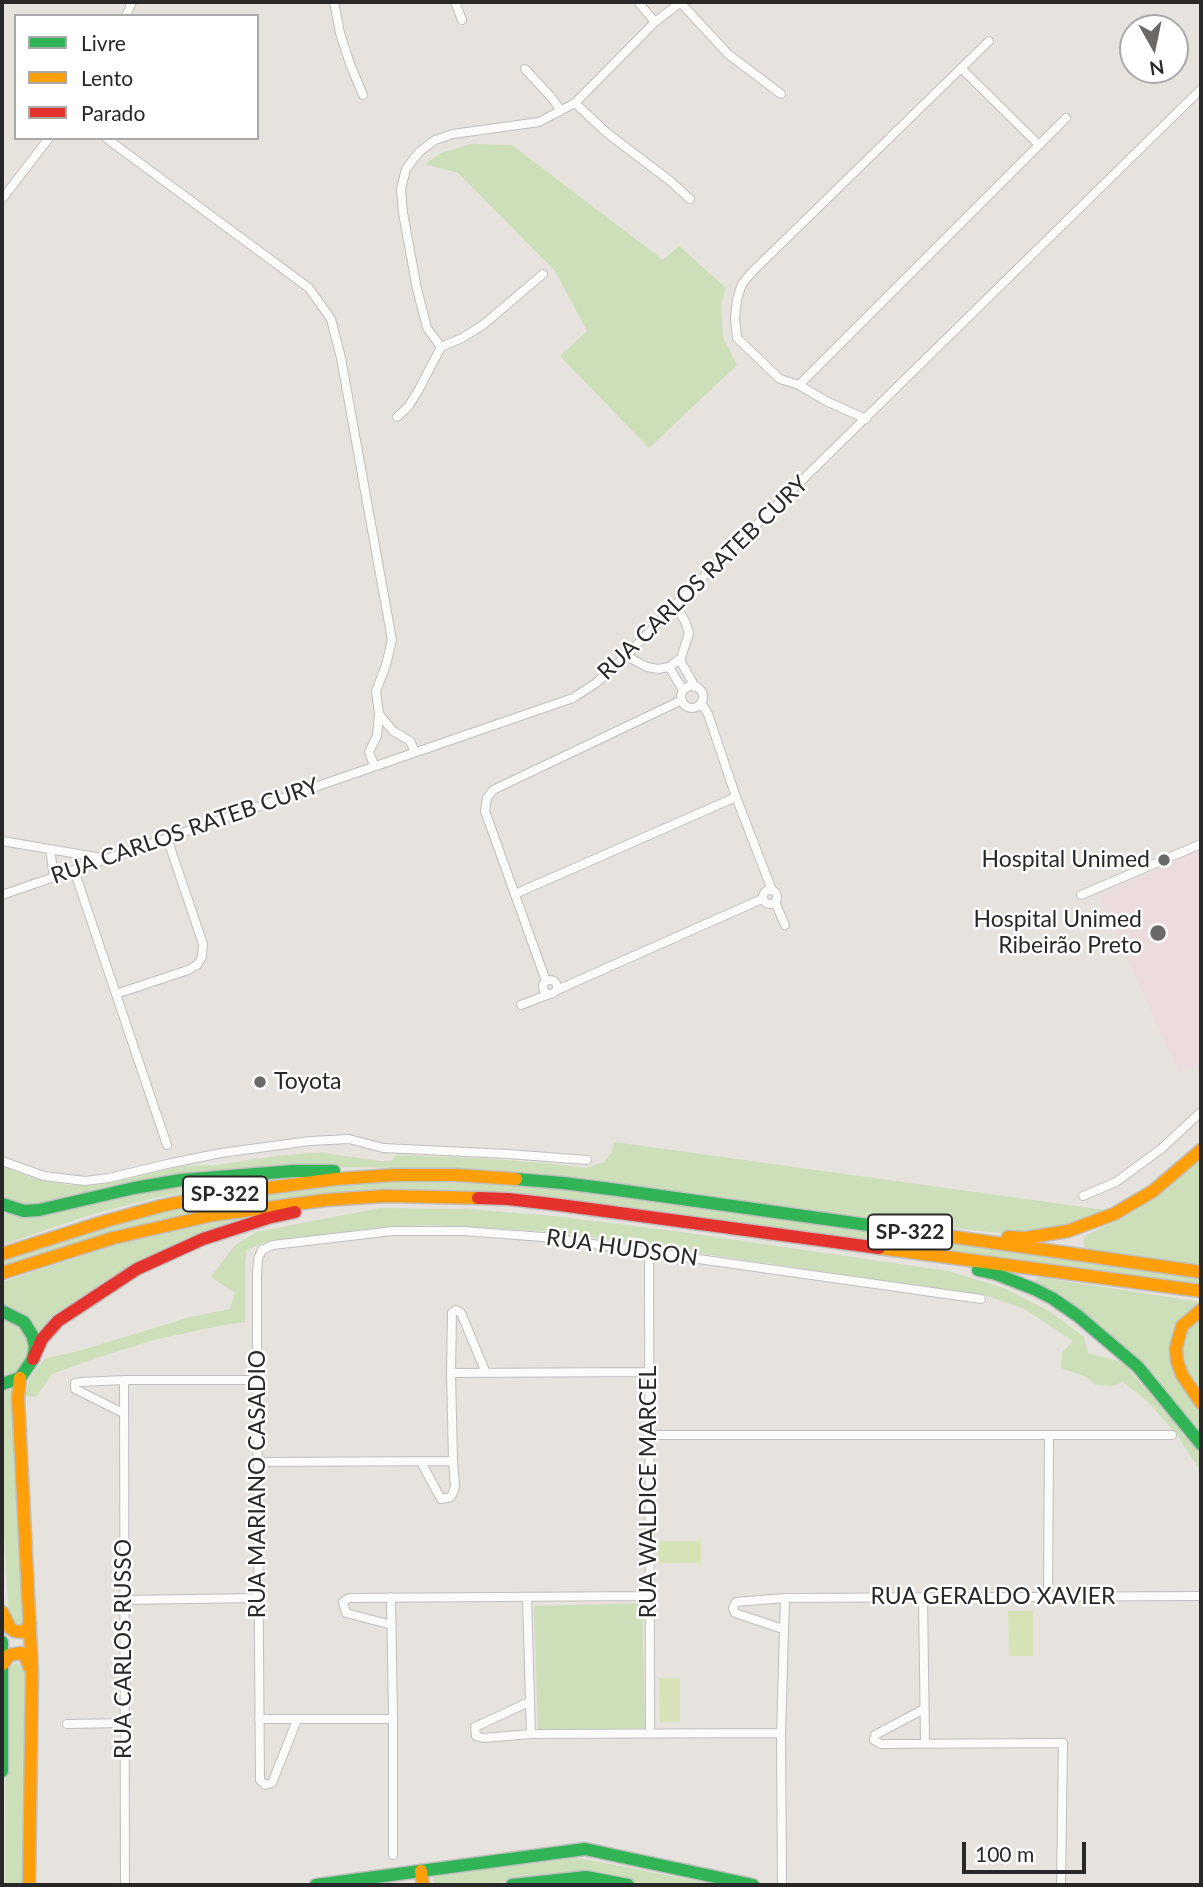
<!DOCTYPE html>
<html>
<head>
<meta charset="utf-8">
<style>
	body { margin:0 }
	#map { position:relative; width:1203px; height:1887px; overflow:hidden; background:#e6e2de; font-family:Lato,sans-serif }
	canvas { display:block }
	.frame { position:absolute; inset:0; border:4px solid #282828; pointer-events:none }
	.legend { position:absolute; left:14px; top:14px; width:245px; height:126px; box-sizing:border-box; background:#fff; border:2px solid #a9a9a9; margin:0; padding:9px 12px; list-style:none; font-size:21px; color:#282828 }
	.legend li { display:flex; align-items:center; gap:14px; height:35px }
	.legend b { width:35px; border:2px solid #a9a9a9 }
	.north { position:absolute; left:1119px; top:14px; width:70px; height:70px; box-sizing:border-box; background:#fff; border:2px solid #a9a9a9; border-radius:50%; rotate:171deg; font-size:19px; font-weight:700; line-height:28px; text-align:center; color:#282828 }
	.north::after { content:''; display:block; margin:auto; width:24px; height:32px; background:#6a6968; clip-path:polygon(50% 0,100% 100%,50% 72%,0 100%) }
	.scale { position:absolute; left:962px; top:1842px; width:124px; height:32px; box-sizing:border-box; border:4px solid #282828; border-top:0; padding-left:9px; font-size:21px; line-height:24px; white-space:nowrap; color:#282828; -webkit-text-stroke:5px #fff; paint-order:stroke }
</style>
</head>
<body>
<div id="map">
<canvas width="1203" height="1887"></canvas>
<div class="frame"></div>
<ul class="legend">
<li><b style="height:9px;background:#30b455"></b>Livre</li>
<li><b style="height:9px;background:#ff9f0a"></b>Lento</li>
<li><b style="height:9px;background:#e5322d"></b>Parado</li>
</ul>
<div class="north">N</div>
<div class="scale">100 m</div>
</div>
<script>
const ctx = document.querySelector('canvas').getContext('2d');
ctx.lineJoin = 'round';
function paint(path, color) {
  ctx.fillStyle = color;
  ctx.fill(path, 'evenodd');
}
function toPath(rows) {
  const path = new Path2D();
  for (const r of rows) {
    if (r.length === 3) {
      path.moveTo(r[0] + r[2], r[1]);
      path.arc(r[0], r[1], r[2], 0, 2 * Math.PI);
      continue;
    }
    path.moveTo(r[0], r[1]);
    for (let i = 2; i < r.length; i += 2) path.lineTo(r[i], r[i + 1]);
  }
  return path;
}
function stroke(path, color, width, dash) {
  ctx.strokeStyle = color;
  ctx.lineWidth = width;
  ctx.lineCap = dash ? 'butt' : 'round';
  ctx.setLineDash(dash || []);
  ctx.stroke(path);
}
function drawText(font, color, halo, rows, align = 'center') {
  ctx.font = font + ' Lato,sans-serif';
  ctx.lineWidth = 5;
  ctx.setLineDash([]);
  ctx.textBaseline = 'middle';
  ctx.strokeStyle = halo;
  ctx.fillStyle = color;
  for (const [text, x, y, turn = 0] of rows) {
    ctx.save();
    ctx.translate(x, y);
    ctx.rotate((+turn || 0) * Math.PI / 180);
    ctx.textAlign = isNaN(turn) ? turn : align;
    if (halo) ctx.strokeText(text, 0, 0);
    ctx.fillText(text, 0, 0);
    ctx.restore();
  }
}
const medical = toPath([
	[1201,849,1201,1064,1179,1073,1100,899,1104,893]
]);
const green = toPath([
	[472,144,512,145,663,260,679,246,726,288,721,304,723,337,737,365,649,448,560,356,587,331,555,271,458,173,425,164,441,153],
	[614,1142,1112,1211,1088,1221,1010,1234,915,1224,585,1178,530,1173,478,1169,328,1167,31,1207,2,1199,2,1166,35,1179,70,1185,104,1184,154,1172,185,1166,217,1165,276,1156,310,1153,324,1153,381,1161,391,1161,396,1155,477,1158,545,1163,586,1168,604,1162,611,1153],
	[1201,1157,1201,1267,1085,1250,1083,1244,1085,1236,1131,1213,1168,1189],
	[283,1177,159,1197,93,1214,2,1245,2,1209,164,1188],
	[381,1181,535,1185,1201,1279,1201,1285,496,1192,189,1213,122,1228,2,1267,2,1259,186,1205],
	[379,1208,467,1209,554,1216,674,1231,948,1271,1004,1288,1049,1311,1084,1337,1088,1353,1122,1362,1201,1450,1201,1472,1177,1435,1149,1403,1123,1382,1113,1386,1096,1385,1086,1377,1061,1368,1062,1352,1073,1341,1024,1309,988,1296,565,1233,508,1229,430,1225,380,1227,263,1243,247,1250,245,1265,245,1322,218,1326,154,1340,96,1358,52,1374,36,1397,25,1396,30,1378,44,1359,82,1350,190,1317,230,1309,235,1293,211,1277,235,1245,257,1232],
	[258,1216,212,1232,38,1337,2,1306,2,1282,123,1243,212,1223],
	[1038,1277,1201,1302,1174,1335,1201,1408,1201,1439,1166,1394,1036,1285,1036,1279],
	[1201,1315,1201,1394,1182,1362,1184,1334],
	[2,1318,21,1327,27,1337,29,1349,27,1360,15,1374,2,1379],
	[14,1387,26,1622,19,1628,11,1623,8,1604,2,1502,2,1391],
	[642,1603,645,1728,538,1731,534,1606],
	[16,1663,22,1666,28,1674,23,1885,5,1885,6,1668],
	[579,1858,717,1885,646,1885,584,1873,478,1885,434,1885,433,1878,438,1875]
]);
const pitch = toPath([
	[658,1541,701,1541,701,1563,658,1563],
	[1008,1611,1033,1611,1033,1656,1009,1656],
	[659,1678,680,1678,680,1722,660,1722]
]);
const street = toPath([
	[334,2,340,33,350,64,363,95],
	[455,2,462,20],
	[638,2,655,22],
	[680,2,728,54,781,94],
	[126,16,132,2],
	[961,68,1039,145],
	[525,69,552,98,561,111],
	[575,103,607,133,669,180,690,199],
	[106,138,309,288,331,319,341,358,392,640,386,665,376,691,379,714,377,736,369,752,374,765],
	[2,199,49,138],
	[441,347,427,328,417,289,403,213,401,189,406,169,419,152,435,140,453,134,539,122,575,103,655,22,681,2],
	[799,385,1066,118],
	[397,417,408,407,418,391,441,347,462,338,483,325,543,274],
	[866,419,826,401,799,385,780,379,737,338,735,318,737,299,742,284,752,272,989,41],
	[626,656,647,667,658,669,669,667,681,658,689,633,685,621,675,606],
	[680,660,695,687],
	[669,667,683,690],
	[692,697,11],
	[701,703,708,714,736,797,772,890],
	[379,714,393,731,410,741,415,752],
	[2,841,102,858],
	[50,849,54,877],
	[74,870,167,1145],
	[770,897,7],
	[515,894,736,797],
	[2,895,573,698,596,683,626,656,689,591,1201,89],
	[1081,895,1201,844],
	[775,902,785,925],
	[550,987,7],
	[546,981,485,811,487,798,493,790,682,700],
	[557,990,762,899],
	[116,994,188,970,197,965,202,957,203,944,167,838],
	[521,1005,547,995],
	[2,1161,44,1176,85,1181,109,1178,167,1164,221,1153,310,1141,349,1139,383,1148,508,1154,587,1160],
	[1083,1196,1116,1182,1161,1149,1201,1112],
	[649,1252,650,1733],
	[451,1373,649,1372],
	[124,1380,125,1885],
	[123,1413,75,1389,75,1383,81,1382,124,1380,257,1380],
	[648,1435,1172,1435],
	[259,1462,453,1461],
	[421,1462,441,1499,451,1497,455,1487,453,1461,451,1373,452,1313,456,1310,461,1313,486,1373],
	[1048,1596,1049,1435],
	[391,1597,393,1719,393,1855],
	[527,1597,531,1734],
	[923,1597,925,1743],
	[124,1600,258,1598],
	[392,1625,346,1613,343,1602,349,1598,649,1596],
	[783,1629,735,1613,733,1608,736,1602,785,1598,1201,1596],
	[529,1702,475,1727,476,1736,483,1738,531,1734,781,1733],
	[924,1709,875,1735,874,1740,881,1744,1063,1743,1061,1885],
	[259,1719,393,1719],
	[297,1720,272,1783,265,1785,260,1780,257,1380,257,1275,258,1259,262,1250,273,1245,393,1231,463,1231,543,1237,981,1299],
	[67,1724,125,1723],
	[782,1885,781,1733,785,1598]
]);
const fast = toPath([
	[516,1179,563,1183,618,1190,954,1237],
	[2,1204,24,1211,39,1210,134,1188,181,1180,293,1171,334,1171],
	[978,1270,996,1274,1034,1289,1052,1298,1078,1316,1138,1367,1201,1444],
	[2,1311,24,1322,32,1335,35,1346,33,1359,20,1378,2,1384],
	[2,1642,2,1771],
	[316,1885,585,1849,753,1885],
	[512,1885,586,1877,628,1885]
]);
const slow = toPath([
	[954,1237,1201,1272],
	[1008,1237,1025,1238,1068,1231,1114,1214,1153,1191,1201,1150],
	[879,1248,1201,1291],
	[2,1254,106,1221,161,1206,214,1195,336,1179,394,1175,456,1175,516,1179],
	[2,1273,113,1238,213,1215,326,1200,385,1196,478,1198],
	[1201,1310,1182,1326,1176,1348,1177,1361,1182,1375,1201,1403],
	[20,1378,18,1398,32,1672,29,1885],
	[2,1612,10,1628,14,1631,22,1632,26,1630,30,1623],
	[3,1664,9,1655,21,1653,25,1656,30,1668],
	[421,1871,423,1885]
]);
const jam = toPath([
	[478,1198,508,1199,560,1205,879,1248],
	[33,1359,42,1339,58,1321,137,1269,203,1239,268,1218,295,1212]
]);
const markers = [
	[1164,860,7,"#6a6968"],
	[1158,933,9,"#6a6968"],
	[260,1082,7,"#6a6968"]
];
const shields = [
	[225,1194,84],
	[910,1232,84]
];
const shieldNames = [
	["SP-322",225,1194],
	["SP-322",910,1232]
];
const streetNames = [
	["RUA CARLOS RATEB CURY",703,578,-44],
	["RUA CARLOS RATEB CURY",185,831,-19],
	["RUA HUDSON",622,1248,8],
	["RUA MARIANO CASADIO",258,1484,-90],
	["RUA WALDICE MARCEL",649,1492,-90],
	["RUA GERALDO XAVIER",993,1597],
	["RUA CARLOS RUSSO",124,1649,-90]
];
const poiNames = [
	["Hospital Unimed",1150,860],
	["Hospital Unimed",1142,920],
	["Ribeirão Preto",1142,946],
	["Toyota",274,1082,"left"]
];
paint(medical, '#ecdcdd');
paint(green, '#cddfb9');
paint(pitch, '#d7e3b7');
stroke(street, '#c0bfbf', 10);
stroke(fast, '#c0bfbf', 15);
stroke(slow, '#c0bfbf', 15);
stroke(jam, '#c0bfbf', 15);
stroke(street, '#fbfbfa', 8);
stroke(fast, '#30b455', 12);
stroke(slow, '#ff9f0a', 12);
stroke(jam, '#e5322d', 12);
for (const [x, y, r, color] of markers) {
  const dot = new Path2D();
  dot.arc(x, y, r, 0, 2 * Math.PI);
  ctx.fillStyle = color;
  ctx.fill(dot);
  stroke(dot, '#fff', 2.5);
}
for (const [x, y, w] of shields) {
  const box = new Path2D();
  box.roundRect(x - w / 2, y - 17.5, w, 35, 5);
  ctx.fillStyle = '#fff';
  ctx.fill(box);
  stroke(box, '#282828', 2);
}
drawText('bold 21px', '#282828', null, shieldNames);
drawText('23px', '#282828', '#fff', streetNames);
drawText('23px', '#282828', '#fff', poiNames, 'right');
</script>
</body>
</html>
